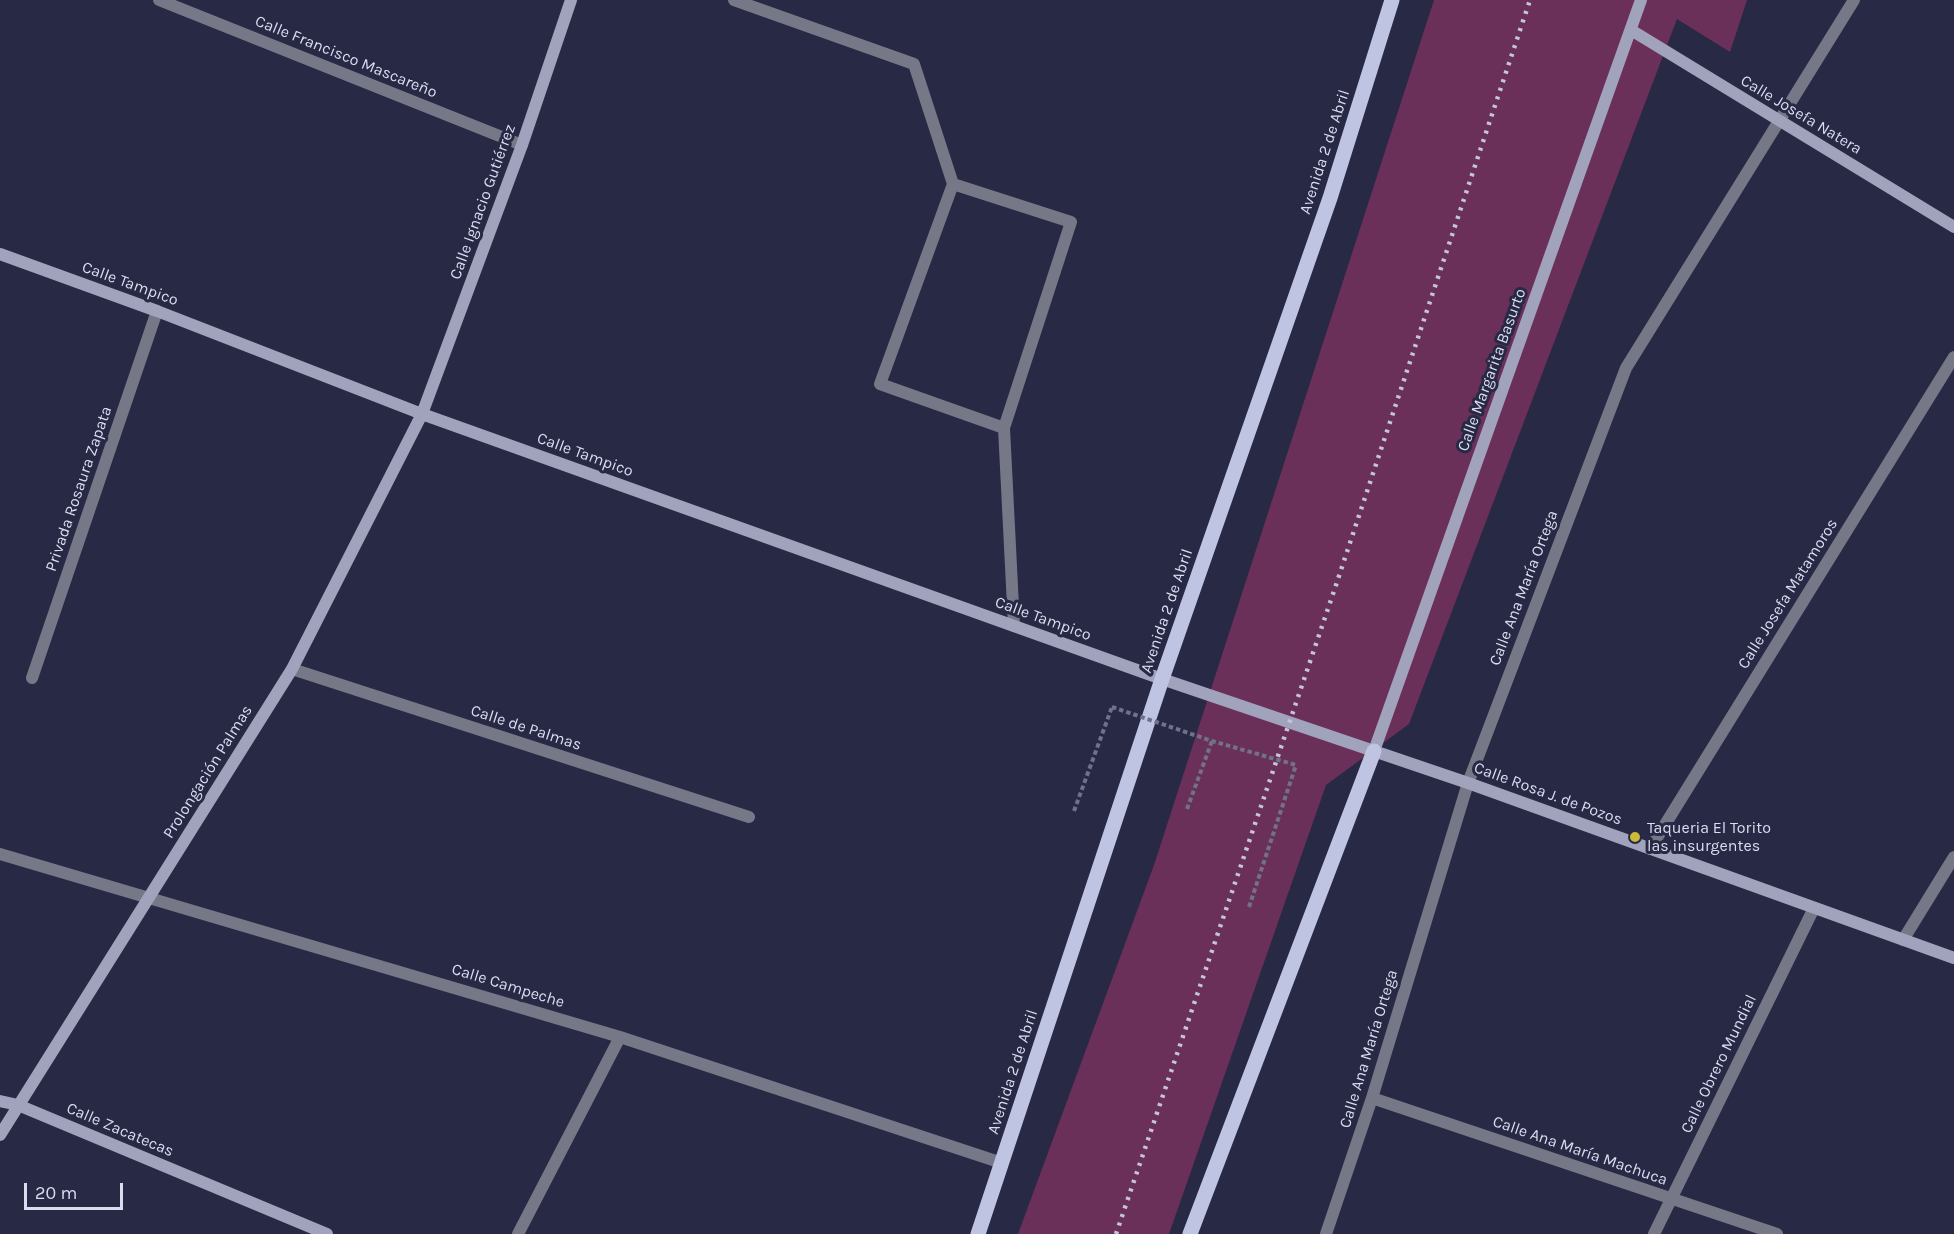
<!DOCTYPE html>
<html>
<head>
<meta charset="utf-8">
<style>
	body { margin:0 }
	#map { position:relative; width:1954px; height:1234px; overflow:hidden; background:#272945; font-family:Karla,sans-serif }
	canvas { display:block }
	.scale { position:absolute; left:24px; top:1183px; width:99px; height:27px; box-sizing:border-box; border:3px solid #dadcef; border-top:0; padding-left:8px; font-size:18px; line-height:21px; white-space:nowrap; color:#dadcef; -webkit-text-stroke:4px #272945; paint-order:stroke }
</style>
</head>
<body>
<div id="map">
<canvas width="1954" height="1234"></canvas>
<div class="scale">20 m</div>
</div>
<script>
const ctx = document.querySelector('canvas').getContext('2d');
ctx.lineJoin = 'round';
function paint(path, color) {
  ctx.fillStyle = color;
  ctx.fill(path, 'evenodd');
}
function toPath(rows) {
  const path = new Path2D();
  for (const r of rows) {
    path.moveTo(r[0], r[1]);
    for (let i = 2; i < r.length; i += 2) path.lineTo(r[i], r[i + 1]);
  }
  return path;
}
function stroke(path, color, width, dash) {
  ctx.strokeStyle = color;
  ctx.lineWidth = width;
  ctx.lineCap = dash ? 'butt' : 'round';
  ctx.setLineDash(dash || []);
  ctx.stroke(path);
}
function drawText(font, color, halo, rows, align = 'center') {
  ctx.font = font + ' Karla,sans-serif';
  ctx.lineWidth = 6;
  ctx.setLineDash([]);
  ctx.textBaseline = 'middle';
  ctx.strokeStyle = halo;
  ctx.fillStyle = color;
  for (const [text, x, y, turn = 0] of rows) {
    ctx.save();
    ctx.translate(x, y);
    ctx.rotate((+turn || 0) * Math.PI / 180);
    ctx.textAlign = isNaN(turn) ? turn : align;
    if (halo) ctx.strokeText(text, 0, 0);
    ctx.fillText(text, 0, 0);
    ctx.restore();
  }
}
const green = toPath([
	[1434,0,1747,0,1730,52,1677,19,1409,724,1326,785,1169,1234,1018,1234,1154,865]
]);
const path = toPath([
	[1187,809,1212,741],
	[1074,811,1112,707],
	[1249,907,1296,765]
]);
const street = toPath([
	[159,0,522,145],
	[734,0,914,64,953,184,880,384,1004,428],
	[953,184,1071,222,1004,428,1014,626],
	[292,669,749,817],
	[32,678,157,311],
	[1650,849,1954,357],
	[0,854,620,1037,1002,1163],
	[1903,940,1954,857],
	[1372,1098,1777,1234],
	[518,1234,620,1037],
	[1326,1234,1372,1098,1468,783,1626,368,1854,0],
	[1654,1234,1814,908]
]);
const secondary = toPath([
	[1631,30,1954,227],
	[0,254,157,311,422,414,1162,679,1468,783,1954,958],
	[1374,751,1641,0],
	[0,1101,18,1105,327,1234],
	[0,1135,292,669,422,414,522,145,571,0]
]);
const primary = toPath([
	[978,1234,1162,679,1330,198,1392,0],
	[1190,1234,1374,751]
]);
const rail = toPath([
	[1116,1234,1336,585,1530,0]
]);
const pathBridge = toPath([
	[1112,707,1212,741,1296,765]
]);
const markers = [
	[1635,837,6,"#ceb938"]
];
const streetNames = [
	["Calle Francisco Mascareño",346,57,22],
	["Calle Josefa Natera",1801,115,31],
	["Avenida 2 de Abril",1325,152,-72],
	["Calle Ignacio Gutiérrez",483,202,-70],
	["Calle Tampico",130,284,20],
	["Calle Margarita Basurto",1492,370,-70],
	["Calle Tampico",585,455,20],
	["Privada Rosaura Zapata",79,489,-71],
	["Calle Ana María Ortega",1524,588,-69],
	["Calle Josefa Matamoros",1788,594,-58],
	["Avenida 2 de Abril",1167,611,-71],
	["Calle Tampico",1043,619,20],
	["Calle de Palmas",526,728,18],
	["Prolongación Palmas",208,772,-58],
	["Calle Rosa J. de Pozos",1548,794,20],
	["Calle Campeche",508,986,17],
	["Calle Ana María Ortega",1369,1049,-73],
	["Calle Obrero Mundial",1719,1064,-64],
	["Avenida 2 de Abril",1013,1072,-72],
	["Calle Zacatecas",120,1130,23],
	["Calle Ana María Machuca",1580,1151,19]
];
const poiNames = [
	["Taqueria El Torito",1647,828],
	["las insurgentes",1647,846]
];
paint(green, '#6b305a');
stroke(path, '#70728a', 4, [4.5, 3]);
stroke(street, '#767887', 12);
stroke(secondary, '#a0a3bb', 12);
stroke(primary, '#c0c4e3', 15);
stroke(rail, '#c3c5d9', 4.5, [3, 6]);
stroke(pathBridge, '#70728a', 4, [4.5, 3]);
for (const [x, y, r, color] of markers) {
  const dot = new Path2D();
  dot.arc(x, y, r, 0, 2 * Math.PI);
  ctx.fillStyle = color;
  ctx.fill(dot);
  stroke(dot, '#272945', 2);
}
drawText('16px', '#dadcef', '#272945', streetNames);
drawText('16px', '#dadcef', '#272945', poiNames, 'left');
</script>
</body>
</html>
